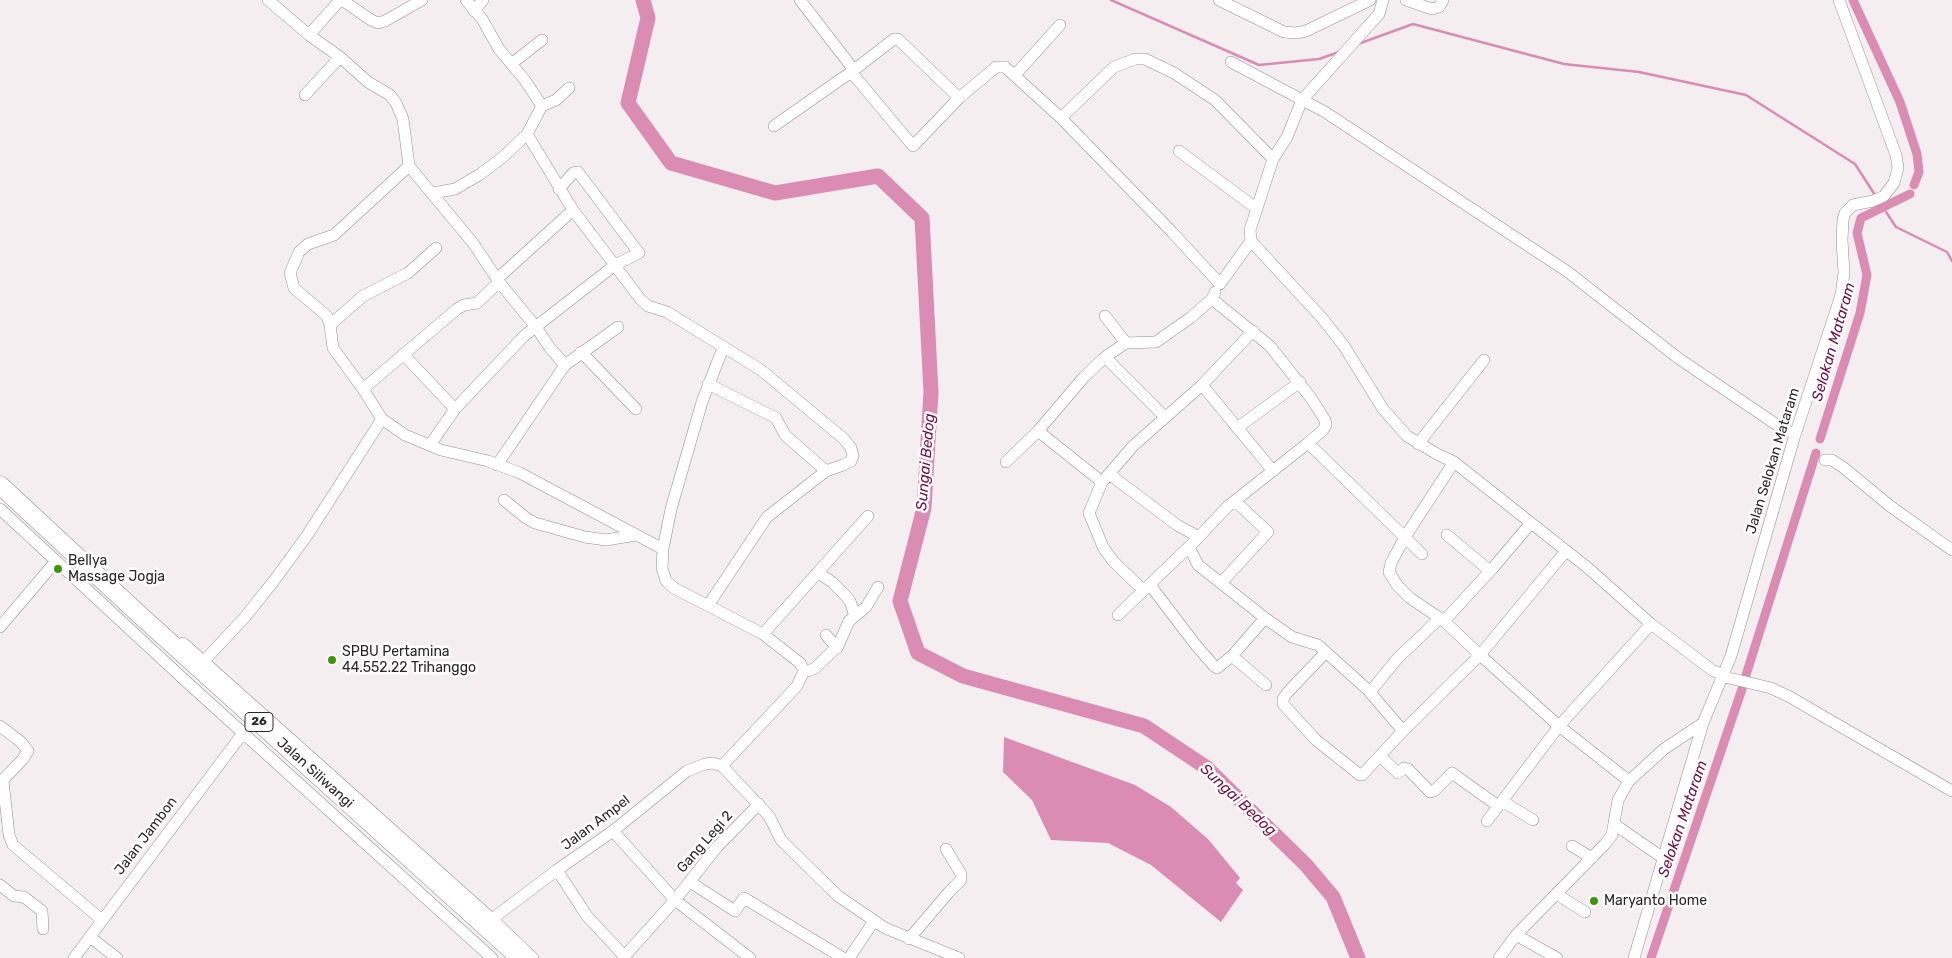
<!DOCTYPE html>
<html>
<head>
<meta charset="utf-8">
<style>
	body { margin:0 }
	canvas { display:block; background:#f5eef1 }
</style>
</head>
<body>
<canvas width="1952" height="958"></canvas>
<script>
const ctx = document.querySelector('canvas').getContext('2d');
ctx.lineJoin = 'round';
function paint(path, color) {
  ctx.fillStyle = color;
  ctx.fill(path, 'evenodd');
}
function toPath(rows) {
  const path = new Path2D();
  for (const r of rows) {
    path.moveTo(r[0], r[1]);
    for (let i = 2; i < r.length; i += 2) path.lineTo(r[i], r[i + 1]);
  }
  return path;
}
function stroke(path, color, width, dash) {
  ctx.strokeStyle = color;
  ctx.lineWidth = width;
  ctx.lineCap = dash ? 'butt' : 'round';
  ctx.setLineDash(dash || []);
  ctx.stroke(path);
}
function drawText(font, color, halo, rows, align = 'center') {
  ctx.font = font + ' Rubik,sans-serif';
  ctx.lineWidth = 5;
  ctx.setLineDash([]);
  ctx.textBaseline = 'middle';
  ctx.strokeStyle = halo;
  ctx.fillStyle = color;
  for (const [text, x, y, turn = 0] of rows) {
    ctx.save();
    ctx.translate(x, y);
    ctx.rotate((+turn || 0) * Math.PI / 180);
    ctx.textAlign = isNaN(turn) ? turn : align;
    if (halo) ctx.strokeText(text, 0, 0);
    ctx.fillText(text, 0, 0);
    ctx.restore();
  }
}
const water = toPath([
	[1004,737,1135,785,1171,807,1208,839,1240,878,1236,883,1243,890,1221,922,1151,865,1108,843,1051,840,1032,800,1003,772]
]);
const stream = toPath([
	[1111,0,1259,65,1319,59,1339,52],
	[1358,44,1413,24,1564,64,1639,72,1746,95,1855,164,1875,195],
	[1886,212,1896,227,1947,252,1952,261]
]);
const canal = toPath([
	[1853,0,1900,102,1917,154,1919,172,1914,185],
	[1820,439,1860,313,1867,275,1857,233,1861,218,1910,194],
	[1746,675,1816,453],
	[1651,958,1742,689]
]);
const river = toPath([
	[643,0,648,18,628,103,671,163,775,193,878,176,922,218,931,392,924,508,900,601,918,653,963,676,1144,726,1207,768,1306,865,1333,897,1358,958]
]);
const minor = toPath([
	[268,0,309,35],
	[340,0,309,35,340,57,368,82,390,95,396,103,403,119,409,166,473,243,499,282,536,327,550,348,565,365,497,465],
	[342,0,371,20,378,23,385,21,422,0],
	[800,0,854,70],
	[1219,0,1284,32,1296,33,1306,31,1370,0],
	[1383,0,1379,14,1302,100,1287,137,1273,159,1250,230,1251,241,1322,318,1344,346,1383,409,1407,436,1437,454,1454,462,1588,568,1651,624,1712,670,1729,678,1771,688,1790,697,1952,791],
	[1406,0,1432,9,1439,7,1443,0],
	[474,11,483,0],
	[1231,62,1325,112,1568,272,1678,358,1783,429,1795,434],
	[511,64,542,40],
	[851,72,913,146,959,98],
	[1015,75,1060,25],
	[305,95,340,57],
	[542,106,556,100,569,88],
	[1061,118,1114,67,1135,59,1145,59,1174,73,1215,100,1273,159],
	[774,126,854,70,894,39,898,39,959,98,996,67,1005,67,1061,118,1172,232,1220,284,1251,241],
	[527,134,573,210,641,300,648,306,667,312,761,370,844,439,851,448,853,456,851,461,843,465,826,471,767,517,709,604],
	[1179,151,1257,209],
	[409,166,334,235,308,244,299,252,290,273,294,288,327,316,330,325,333,348,363,389,382,419,405,435,441,450,488,461,520,473,663,549,662,568,666,581,674,588,763,634,800,663,804,671,797,686,722,766],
	[433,193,455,189,479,175,503,157,527,134,542,106,524,79,499,49,482,19,466,0],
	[497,279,573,210],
	[1212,299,1270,346,1311,398,1325,420,1326,425,1323,430,1308,443,1422,554],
	[1105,316,1126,343],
	[330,325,363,296,408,273,436,248],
	[1253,331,1202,385,1273,471],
	[581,352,636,409],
	[403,354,455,409],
	[1105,357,1165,417],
	[565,365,618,327],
	[708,384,776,418,785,435,826,471],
	[363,389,457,309,464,305,477,303,499,282],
	[1237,428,1300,382],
	[1038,431,1102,482],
	[1418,444,1484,360],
	[430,445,455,409,524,336,615,265,639,253,578,172,573,173,559,189],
	[1825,460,1832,460,1844,468,1890,506,1952,550],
	[1006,462,1038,431,1084,377,1105,357,1126,343,1156,342,1190,318,1212,299,1215,292],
	[1454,462,1405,537,1391,563,1389,572,1397,585,1410,598,1444,621,1480,655,1566,551],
	[1109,474,1177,525,1199,537],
	[504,500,526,518,535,523,585,537,606,540,636,535],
	[0,509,190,685,492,958],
	[1447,535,1490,571],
	[1189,547,1198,565,1265,618,1292,637,1318,645,1368,690,1403,731],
	[663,549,671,509,702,402,723,348],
	[816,574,823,576,832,582,845,595,850,601,855,616],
	[1221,583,1268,532,1235,501],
	[1150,585,1195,644,1214,666,1217,668,1232,656,1265,618],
	[1143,590,1113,561,1103,547,1089,513,1102,482,1133,446,1202,385],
	[1118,615,1196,540,1227,507,1308,443],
	[1444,621,1492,569,1531,523],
	[0,627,56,561],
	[763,634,868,516],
	[826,635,837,648],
	[183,643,492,919,533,958],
	[1326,652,1287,693,1283,699,1283,704,1316,740,1360,775,1362,775,1403,731,1480,655,1559,726,1487,821],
	[1232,656,1266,685],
	[204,661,245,617,273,582,306,537,382,419],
	[804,671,809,671,815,668,838,646,849,621,866,607,878,587],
	[1370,692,1398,658,1440,618],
	[0,726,21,742,28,751,23,759,0,783],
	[1380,756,1398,773,1404,768,1408,769,1430,792,1434,791,1452,773,1498,806],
	[722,766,769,816,781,840,838,896,885,928,959,958],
	[3,781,9,835,13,845,102,920],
	[1629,781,1664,749,1703,723],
	[1502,801,1533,820],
	[1614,824,1663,858],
	[613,831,675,900,750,958],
	[1572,846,1592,858],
	[557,870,587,916,625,957],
	[690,882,735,911,744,898,843,958],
	[0,885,14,896,24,897,42,911,43,929],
	[1556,894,1585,912],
	[492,919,557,870,613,831,687,771,705,764,713,763,722,766],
	[1516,935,1557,958],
	[90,937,117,958],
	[909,939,949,892,961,880,961,874,946,849],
	[74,958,243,733],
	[623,958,675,900,717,847,759,804],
	[849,958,874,921],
	[1499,958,1516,935,1605,844,1612,835,1618,800,1629,781,1559,726,1651,624],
	[1634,958,1703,723,1731,656,1794,438,1841,295,1844,273,1842,240,1843,220,1845,213,1853,205,1873,201,1884,196,1894,183,1898,168,1896,155,1839,0]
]);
const highway = toPath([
	[0,485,141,616,520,958]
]);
const markers = [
	[58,569,5,"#3c950c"],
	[332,660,5,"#3c950c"],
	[1594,901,5,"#3c950c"]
];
const shields = [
	[259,722,28]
];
const shieldNames = [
	["26",259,722]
];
const streetNames = [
	["Jalan Selokan Mataram",1773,461,-73],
	["Jalan Siliwangi",315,773,42],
	["Jalan Ampel",596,823,-37],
	["Jalan Jambon",146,836,-53],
	["Gang Legi 2",705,842,-49]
];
const poiNames = [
	["Bellya",68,561],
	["Massage Jogja",68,577],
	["SPBU Pertamina",342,652],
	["44.552.22 Trihanggo",342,668],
	["Maryanto Home",1604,901]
];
const waterNames = [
	["Selokan Mataram",1834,342,-74],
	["Sungai Bedog",926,462,-85],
	["Sungai Bedog",1238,800,43],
	["Selokan Mataram",1683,819,-71]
];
paint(water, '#da8cb3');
stroke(stream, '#da8cb3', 2.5);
stroke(canal, '#da8cb3', 9);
stroke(river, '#da8cb3', 15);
stroke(minor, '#958f91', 12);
stroke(highway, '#958f91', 19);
stroke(minor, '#fff', 11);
stroke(highway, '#fff', 18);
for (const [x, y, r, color] of markers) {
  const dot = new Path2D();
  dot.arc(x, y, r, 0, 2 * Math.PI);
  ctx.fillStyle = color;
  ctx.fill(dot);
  stroke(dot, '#fefdfe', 2);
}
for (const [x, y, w] of shields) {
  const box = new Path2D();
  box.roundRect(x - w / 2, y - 9.5, w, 19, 4);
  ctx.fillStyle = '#fefdfe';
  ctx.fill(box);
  stroke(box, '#2a2729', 1);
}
drawText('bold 12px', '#2a2729', null, shieldNames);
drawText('14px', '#2a2729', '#fefdfe', streetNames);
drawText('14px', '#2a2729', '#fefdfe', poiNames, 'left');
drawText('italic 15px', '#6e124b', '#fefdfe', waterNames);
</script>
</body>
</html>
